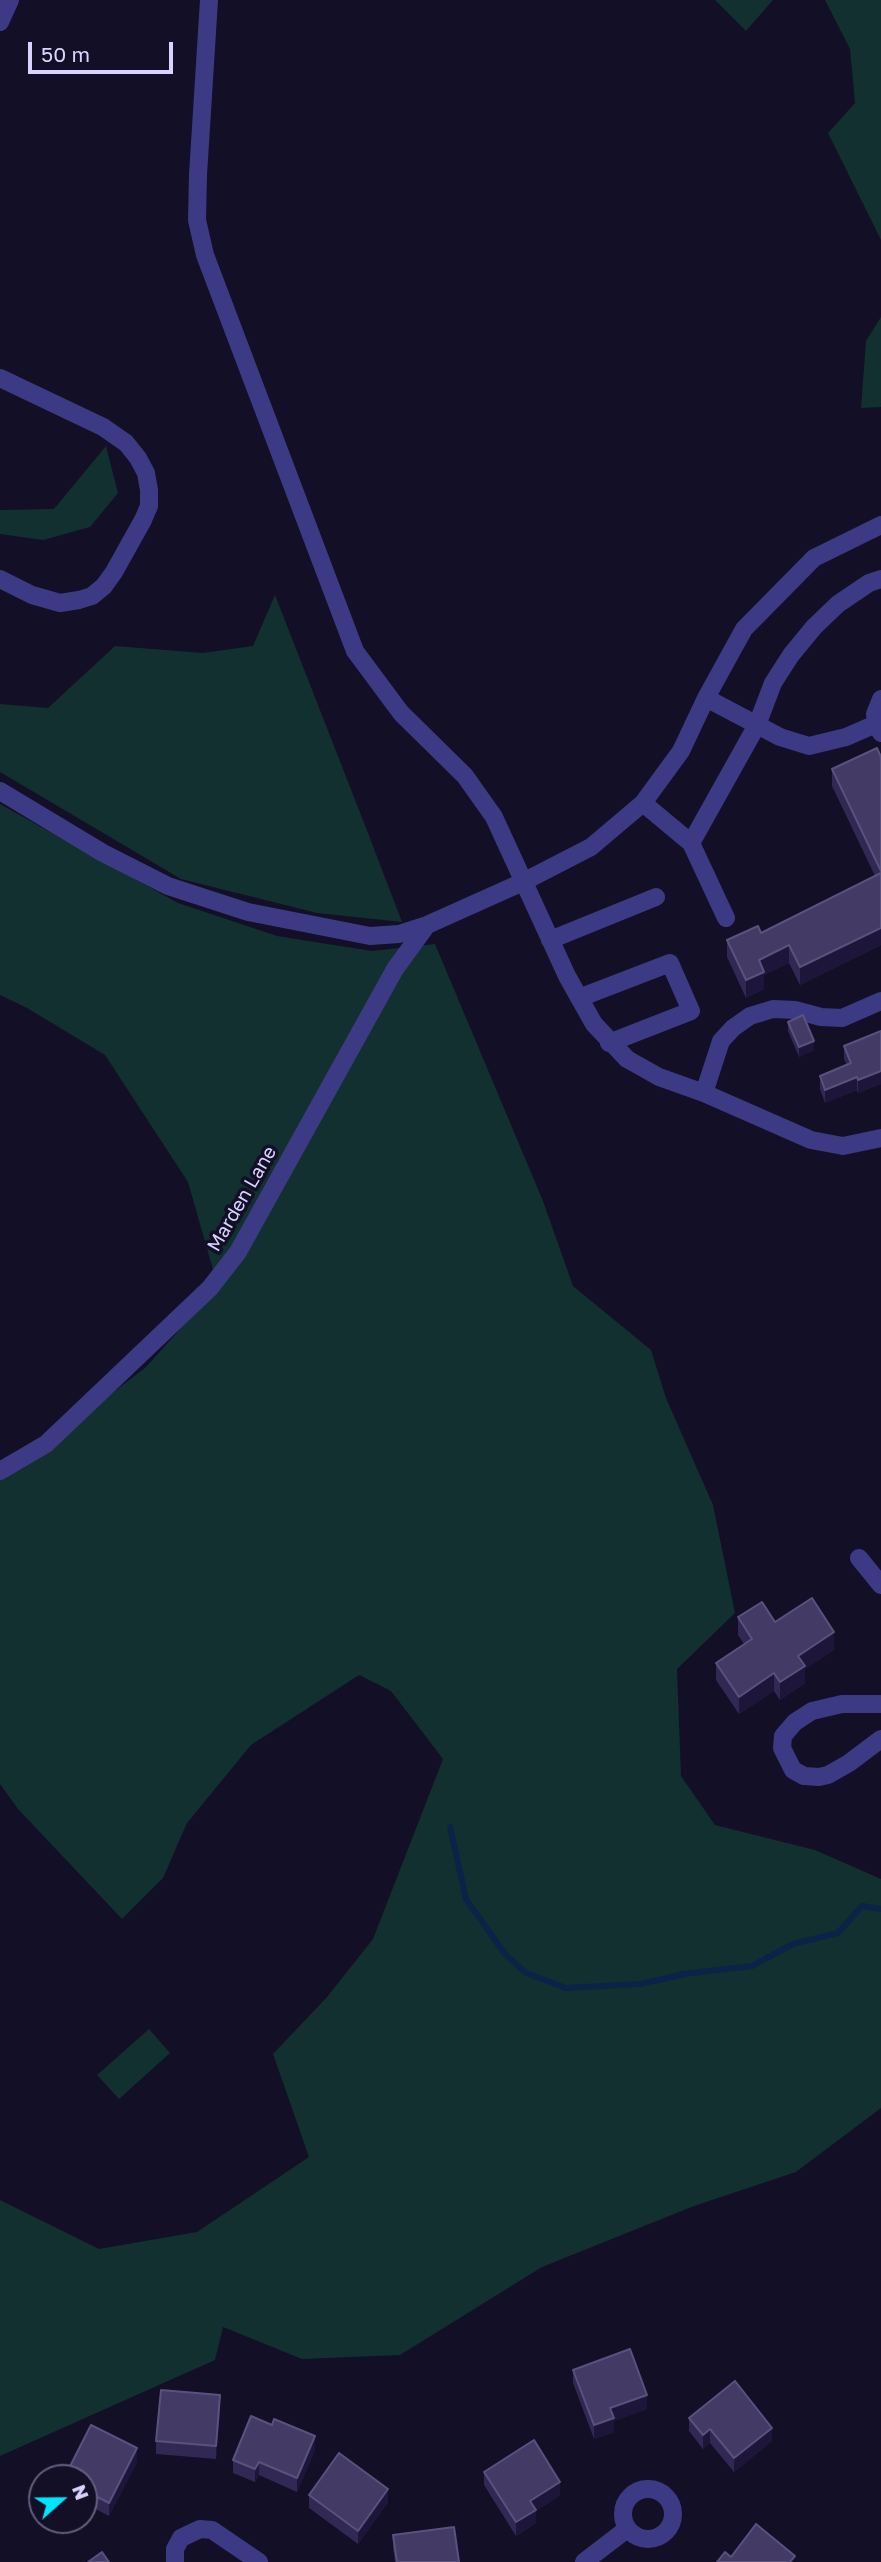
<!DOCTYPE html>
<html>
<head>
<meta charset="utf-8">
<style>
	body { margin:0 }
	#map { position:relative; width:881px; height:2562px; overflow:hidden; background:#130f26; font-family:"Golos Text",sans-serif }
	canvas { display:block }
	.north { position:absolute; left:28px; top:2464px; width:70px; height:70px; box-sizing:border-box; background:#130f26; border:2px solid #625e7d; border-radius:50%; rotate:69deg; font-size:19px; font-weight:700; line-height:28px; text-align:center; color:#d9d4ff }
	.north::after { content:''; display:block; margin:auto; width:24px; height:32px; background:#00e5ff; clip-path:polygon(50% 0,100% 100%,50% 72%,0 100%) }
	.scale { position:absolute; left:28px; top:42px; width:145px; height:32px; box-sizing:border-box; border:4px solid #d9d4ff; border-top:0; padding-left:9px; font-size:21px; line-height:24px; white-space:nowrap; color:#d9d4ff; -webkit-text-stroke:5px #130f26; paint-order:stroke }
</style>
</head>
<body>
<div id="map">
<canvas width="881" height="2562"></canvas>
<div class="north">N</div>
<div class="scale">50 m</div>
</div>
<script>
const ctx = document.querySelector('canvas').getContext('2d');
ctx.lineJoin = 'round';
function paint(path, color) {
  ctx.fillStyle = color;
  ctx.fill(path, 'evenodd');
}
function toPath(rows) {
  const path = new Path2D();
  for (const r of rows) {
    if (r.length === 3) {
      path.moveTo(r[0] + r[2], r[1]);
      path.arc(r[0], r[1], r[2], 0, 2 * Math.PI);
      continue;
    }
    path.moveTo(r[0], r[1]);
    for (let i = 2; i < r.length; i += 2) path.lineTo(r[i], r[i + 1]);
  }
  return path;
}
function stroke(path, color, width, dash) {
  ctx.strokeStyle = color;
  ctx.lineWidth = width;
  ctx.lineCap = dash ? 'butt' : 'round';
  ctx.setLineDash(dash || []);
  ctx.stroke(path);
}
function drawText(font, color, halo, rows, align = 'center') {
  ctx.font = font + ' "Golos Text",sans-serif';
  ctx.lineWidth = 7;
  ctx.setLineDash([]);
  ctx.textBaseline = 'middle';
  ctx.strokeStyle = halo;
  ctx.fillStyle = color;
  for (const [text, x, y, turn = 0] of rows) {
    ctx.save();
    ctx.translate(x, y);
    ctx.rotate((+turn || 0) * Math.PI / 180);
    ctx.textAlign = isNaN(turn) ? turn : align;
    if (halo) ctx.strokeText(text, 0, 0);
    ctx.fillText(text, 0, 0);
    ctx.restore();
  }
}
const green = toPath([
	[715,0,773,0,746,31],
	[825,0,881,0,881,240,828,133,855,103,850,49],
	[881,317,881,407,861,408,866,341],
	[106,446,118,493,90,527,43,540,0,534,0,510,54,509],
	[275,595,368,833,402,922,317,913,181,879,0,772,0,704,48,708,115,646,203,653,253,646],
	[0,804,178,903,277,936,372,951,435,944,543,1201,573,1286,651,1350,666,1398,713,1505,735,1613,677,1669,681,1776,715,1825,815,1850,881,1879,881,2108,796,2172,694,2206,542,2267,400,2355,302,2359,223,2327,215,2360,0,2456,0,2200,99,2249,197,2232,309,2157,273,2054,327,1997,373,1939,443,1759,391,1691,359,1675,251,1745,187,1823,163,1878,122,1919,18,1809,0,1784,0,1467,46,1444,146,1367,218,1287,188,1182,105,1055,27,1008,0,995],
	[149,2029,170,2053,119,2099,97,2075]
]);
const stream = toPath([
	[450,1827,466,1899,505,1954,526,1973,566,1988,641,1984,684,1974,752,1966,793,1944,838,1933,862,1906,881,1909]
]);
const minor = toPath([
	[209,0,198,175,197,220,205,255,355,651,401,713,465,776,494,817,567,976,594,1024,627,1059,659,1077,704,1093,811,1140,843,1146,881,1138],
	[0,22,10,0],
	[0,378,103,427,126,443,138,458,146,473,149,490,149,506,143,520,114,572,104,586,92,596,79,600,60,603,32,595,0,579],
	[706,698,780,737,809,746,846,737,876,724],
	[881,699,875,714,876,724,881,733],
	[0,791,103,853,168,886,248,912,370,936,399,934,427,925,523,882,591,847,643,803,681,751,706,698,744,629,814,558,881,525],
	[643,803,691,843,726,918],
	[691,843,757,725,773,683,791,655,814,627,838,604,869,583,881,579],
	[550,940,656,897],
	[579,998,670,963,691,1011,609,1043],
	[704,1093,721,1041,733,1028,750,1016,773,1009,795,1010,821,1017,842,1018,881,1001],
	[0,1471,46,1444,210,1288,238,1252,395,969,427,925],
	[859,1558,881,1585],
	[881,1704,842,1704,812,1711,795,1722,783,1736,782,1748,793,1770,804,1776,819,1777,828,1775,849,1763,881,1739],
	[648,2514,25],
	[175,2562,175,2549,181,2538,200,2529,212,2530,259,2562],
	[584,2562,627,2529]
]);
const wall = toPath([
	[881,757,881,945,800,985,789,963,764,975,764,989,746,998,727,957,727,940,761,933,875,876,832,786,832,769],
	[788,1022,814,1050,799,1057,788,1031],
	[881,1031,881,1084,858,1093,857,1090,825,1103,820,1089,820,1076,847,1065,844,1059,844,1046],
	[738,1617,775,1622,834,1650,805,1669,805,1683,780,1700,774,1691,739,1714,716,1680,716,1663,744,1644,738,1635],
	[573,2370,647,2409,614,2421,614,2432,594,2439,573,2383],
	[220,2409,216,2459,156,2454,156,2441],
	[689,2418,772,2441,734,2472,710,2443,703,2449,689,2431],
	[315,2450,297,2492,259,2475,255,2482,233,2473,233,2460],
	[137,2462,109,2516,84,2503,84,2478],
	[484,2472,560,2495,536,2511,536,2523,516,2536,484,2485],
	[309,2495,388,2502,358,2544,309,2508],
	[393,2535,459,2562,395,2562,393,2548]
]);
const shadedWall = toPath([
	[881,928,881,945,800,985,800,967],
	[789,945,789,963,764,975,764,989,746,998,746,980,759,960],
	[814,1041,814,1050,799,1057,799,1047],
	[881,1071,881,1084,858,1093,858,1080],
	[857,1077,857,1090,825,1103,825,1090],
	[834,1632,834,1650,805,1669,805,1683,780,1700,780,1682,798,1656],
	[774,1673,774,1691,739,1714,739,1697],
	[220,2395,220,2409,216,2459,216,2446],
	[647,2395,647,2409,614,2421,614,2432,594,2439,594,2425,610,2408],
	[772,2428,772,2441,734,2472,734,2458],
	[710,2429,710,2443,703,2449,703,2435],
	[315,2436,315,2450,297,2492,297,2478],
	[137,2448,137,2462,109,2516,109,2503],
	[259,2462,259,2475,255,2482,255,2469],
	[560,2482,560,2495,536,2511,536,2523,516,2536,516,2522,530,2501],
	[388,2489,388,2502,358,2544,358,2531]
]);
const building = toPath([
	[877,748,881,757,881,871,832,769,877,748],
	[881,873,881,928,800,967,789,945,759,960,764,972,746,980,727,940,758,926,761,933,881,873],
	[803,1015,814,1041,799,1047,788,1022,803,1015],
	[881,1031,881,1071,858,1080,857,1077,825,1090,820,1076,851,1063,844,1046,881,1031],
	[812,1598,834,1632,798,1656,805,1666,780,1682,774,1673,739,1697,716,1663,752,1639,738,1617,762,1602,775,1622,812,1598],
	[630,2349,647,2395,610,2408,614,2418,594,2425,573,2370,630,2349],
	[735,2381,772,2428,734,2458,710,2429,703,2435,689,2418,735,2381],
	[161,2390,220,2395,216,2446,156,2441,161,2390],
	[251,2416,272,2425,274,2419,315,2436,297,2478,259,2462,255,2469,233,2460,251,2416],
	[91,2425,137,2448,109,2503,84,2490,84,2478,64,2478,91,2425],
	[534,2440,560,2482,530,2501,536,2510,516,2522,484,2472,534,2440],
	[339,2453,388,2489,358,2531,309,2495,339,2453],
	[756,2524,795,2556,790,2562,717,2562,725,2552,731,2557,756,2524],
	[454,2527,459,2562,397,2562,393,2535,454,2527],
	[102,2552,109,2562,88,2562,102,2552]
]);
const streetNames = [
	["Marden Lane",242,1199,-60]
];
paint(green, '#12302f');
stroke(stream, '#0c2248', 6);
stroke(minor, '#3d3a85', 18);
paint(wall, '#312854');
paint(shadedWall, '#1d163a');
paint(building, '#433a66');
stroke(building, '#5a527e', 2);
drawText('19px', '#d9d4ff', '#130f26', streetNames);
</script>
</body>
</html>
